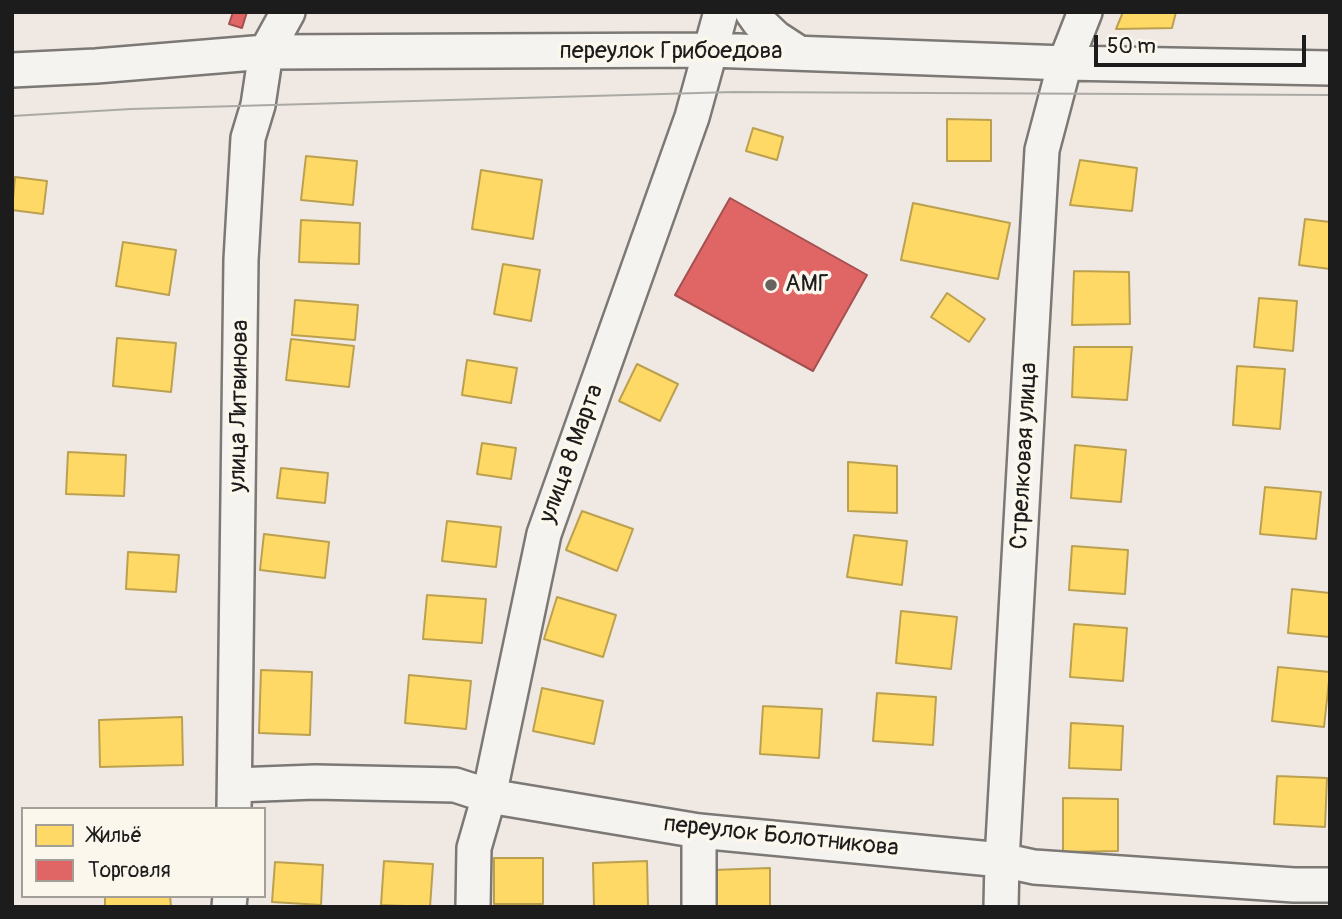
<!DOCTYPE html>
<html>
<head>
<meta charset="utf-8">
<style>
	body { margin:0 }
	#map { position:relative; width:1342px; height:919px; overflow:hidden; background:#f0e8e2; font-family:Pangolin,sans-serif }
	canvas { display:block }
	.frame { position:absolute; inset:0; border:14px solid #1c1c1c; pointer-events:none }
	.legend { position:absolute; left:21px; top:807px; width:245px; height:91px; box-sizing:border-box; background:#fbf7ec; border:2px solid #a29f99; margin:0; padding:9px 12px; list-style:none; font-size:21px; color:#1c1c1c }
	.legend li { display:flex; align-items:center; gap:14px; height:35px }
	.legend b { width:35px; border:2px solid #a29f99 }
	.scale { position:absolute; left:1094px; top:35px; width:212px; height:32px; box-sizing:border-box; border:4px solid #1c1c1c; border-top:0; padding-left:9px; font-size:21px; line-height:24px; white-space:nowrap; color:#1c1c1c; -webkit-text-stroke:5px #fbf7ec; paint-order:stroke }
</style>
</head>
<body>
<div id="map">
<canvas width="1342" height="919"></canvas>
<div class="frame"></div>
<ul class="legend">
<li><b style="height:19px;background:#ffd966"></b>Жильё</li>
<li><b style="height:19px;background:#e06666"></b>Торговля</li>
</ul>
<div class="scale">50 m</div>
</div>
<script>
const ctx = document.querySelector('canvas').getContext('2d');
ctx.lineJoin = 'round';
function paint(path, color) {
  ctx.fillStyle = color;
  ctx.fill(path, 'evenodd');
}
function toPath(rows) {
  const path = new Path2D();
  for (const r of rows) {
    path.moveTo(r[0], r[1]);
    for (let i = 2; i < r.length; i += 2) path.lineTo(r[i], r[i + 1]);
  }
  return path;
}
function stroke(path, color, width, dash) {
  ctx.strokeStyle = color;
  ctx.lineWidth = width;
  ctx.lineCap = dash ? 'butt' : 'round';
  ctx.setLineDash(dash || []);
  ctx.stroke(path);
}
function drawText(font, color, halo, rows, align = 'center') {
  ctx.font = font + ' Pangolin,sans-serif';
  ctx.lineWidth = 7;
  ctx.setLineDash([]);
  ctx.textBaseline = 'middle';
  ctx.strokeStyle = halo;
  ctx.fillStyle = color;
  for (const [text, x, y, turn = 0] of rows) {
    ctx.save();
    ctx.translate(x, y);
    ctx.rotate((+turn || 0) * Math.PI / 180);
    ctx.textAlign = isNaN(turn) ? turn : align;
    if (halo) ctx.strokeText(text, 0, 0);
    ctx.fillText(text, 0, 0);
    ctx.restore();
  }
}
const homes = toPath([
	[1123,12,1176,12,1172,28,1116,29,1123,12],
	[947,119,991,120,991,161,947,161,947,119],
	[753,128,783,137,777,160,746,151,753,128],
	[306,156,357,161,353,205,301,200,306,156],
	[1080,160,1137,168,1132,211,1070,205,1080,160],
	[481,170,542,180,533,239,472,229,481,170],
	[15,177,47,181,43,214,12,210,15,177],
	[913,203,1010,223,998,279,901,260,913,203],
	[1305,219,1330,222,1330,269,1299,265,1305,219],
	[301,220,360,223,359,264,299,262,301,220],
	[123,242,176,250,169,295,116,286,123,242],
	[503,264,540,270,531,321,494,314,503,264],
	[1074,271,1129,272,1130,324,1072,325,1074,271],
	[947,293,985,319,969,342,931,317,947,293],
	[1259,298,1297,301,1293,351,1254,347,1259,298],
	[295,300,358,305,355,340,292,335,295,300],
	[117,338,176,343,171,392,113,386,117,338],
	[291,339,354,346,349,387,286,380,291,339],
	[1074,347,1132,347,1127,400,1072,397,1074,347],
	[467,360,517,368,511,403,462,395,467,360],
	[637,364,678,384,660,421,619,401,637,364],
	[1237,366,1285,369,1280,429,1233,425,1237,366],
	[482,443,516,448,511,479,477,474,482,443],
	[1075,445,1126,450,1121,502,1071,498,1075,445],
	[68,452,126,455,124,496,66,494,68,452],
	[848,462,897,466,897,513,848,511,848,462],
	[281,468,328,473,325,503,277,498,281,468],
	[1265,487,1321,492,1316,539,1260,534,1265,487],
	[582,511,633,529,617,571,566,550,582,511],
	[447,521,501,527,496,567,442,561,447,521],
	[264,534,329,542,325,578,260,570,264,534],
	[854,535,907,541,902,585,847,577,854,535],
	[1072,546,1128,550,1125,594,1069,590,1072,546],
	[128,552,179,555,176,592,126,589,128,552],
	[1292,589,1330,593,1330,637,1288,633,1292,589],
	[427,595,486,599,482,643,423,639,427,595],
	[557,597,616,615,603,657,544,639,557,597],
	[901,611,957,617,951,669,896,663,901,611],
	[1074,624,1127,628,1123,681,1070,677,1074,624],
	[1278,667,1330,672,1324,727,1272,721,1278,667],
	[261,670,312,672,310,735,259,733,261,670],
	[409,675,471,681,466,729,405,723,409,675],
	[542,688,603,701,594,744,533,731,542,688],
	[877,693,936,697,933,745,873,741,877,693],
	[763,706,822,709,819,758,760,754,763,706],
	[182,717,183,765,100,767,99,720,182,717],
	[1071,723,1123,726,1121,770,1069,768,1071,723],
	[1277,776,1327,778,1325,827,1274,824,1277,776],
	[1063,798,1118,799,1118,851,1063,852,1063,798],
	[494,858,543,858,543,904,494,904,494,858],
	[384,861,433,864,430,907,381,905,384,861],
	[647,861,648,906,594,907,593,863,647,861],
	[275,862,323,865,321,905,272,902,275,862],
	[770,868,770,907,714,907,713,870,770,868],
	[105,896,170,896,171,907,105,907,105,896]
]);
const shops = toPath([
	[233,12,247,12,242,28,229,24,233,12],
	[730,198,867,275,813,371,675,295,730,198]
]);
const minor = toPath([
	[752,12,759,22,776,38,799,53],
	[12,70,96,66,266,52,710,50,1065,63,1330,68],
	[235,785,315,782,455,785,489,796,699,831,1002,860,1034,867,1294,885,1330,885],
	[234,809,241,260,248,138,258,105,266,52,288,12],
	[229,907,230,896],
	[473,907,474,848,489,796,544,534,692,117,721,12],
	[699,907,699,831],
	[1001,907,1002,860,1042,150,1065,63,1085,12]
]);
const tram = toPath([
	[12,116,131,109,733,92,1330,95]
]);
const markers = [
	[771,285,7,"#666361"]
];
const streetNames = [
	["переулок Грибоедова",671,52],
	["улица Литвинова",240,406,-89],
	["улица 8 Марта",572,454,-70],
	["Стрелковая улица",1025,456,-87],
	["переулок Болотникова",781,837,6]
];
const poiNames = [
	["АМГ",785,285]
];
paint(homes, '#ffd966');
stroke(homes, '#bba050', 2);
paint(shops, '#e06666');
stroke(shops, '#a55050', 2);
stroke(minor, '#7b7875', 38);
stroke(minor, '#f5f3ef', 33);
stroke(tram, '#aba9a6', 2);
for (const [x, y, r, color] of markers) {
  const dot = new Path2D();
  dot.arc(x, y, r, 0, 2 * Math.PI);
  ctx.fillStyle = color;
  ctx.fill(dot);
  stroke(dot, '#fbf7ec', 2.5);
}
drawText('24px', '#1c1c1c', '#fbf7ec', streetNames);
drawText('24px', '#1c1c1c', '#fbf7ec', poiNames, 'left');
</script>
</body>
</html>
